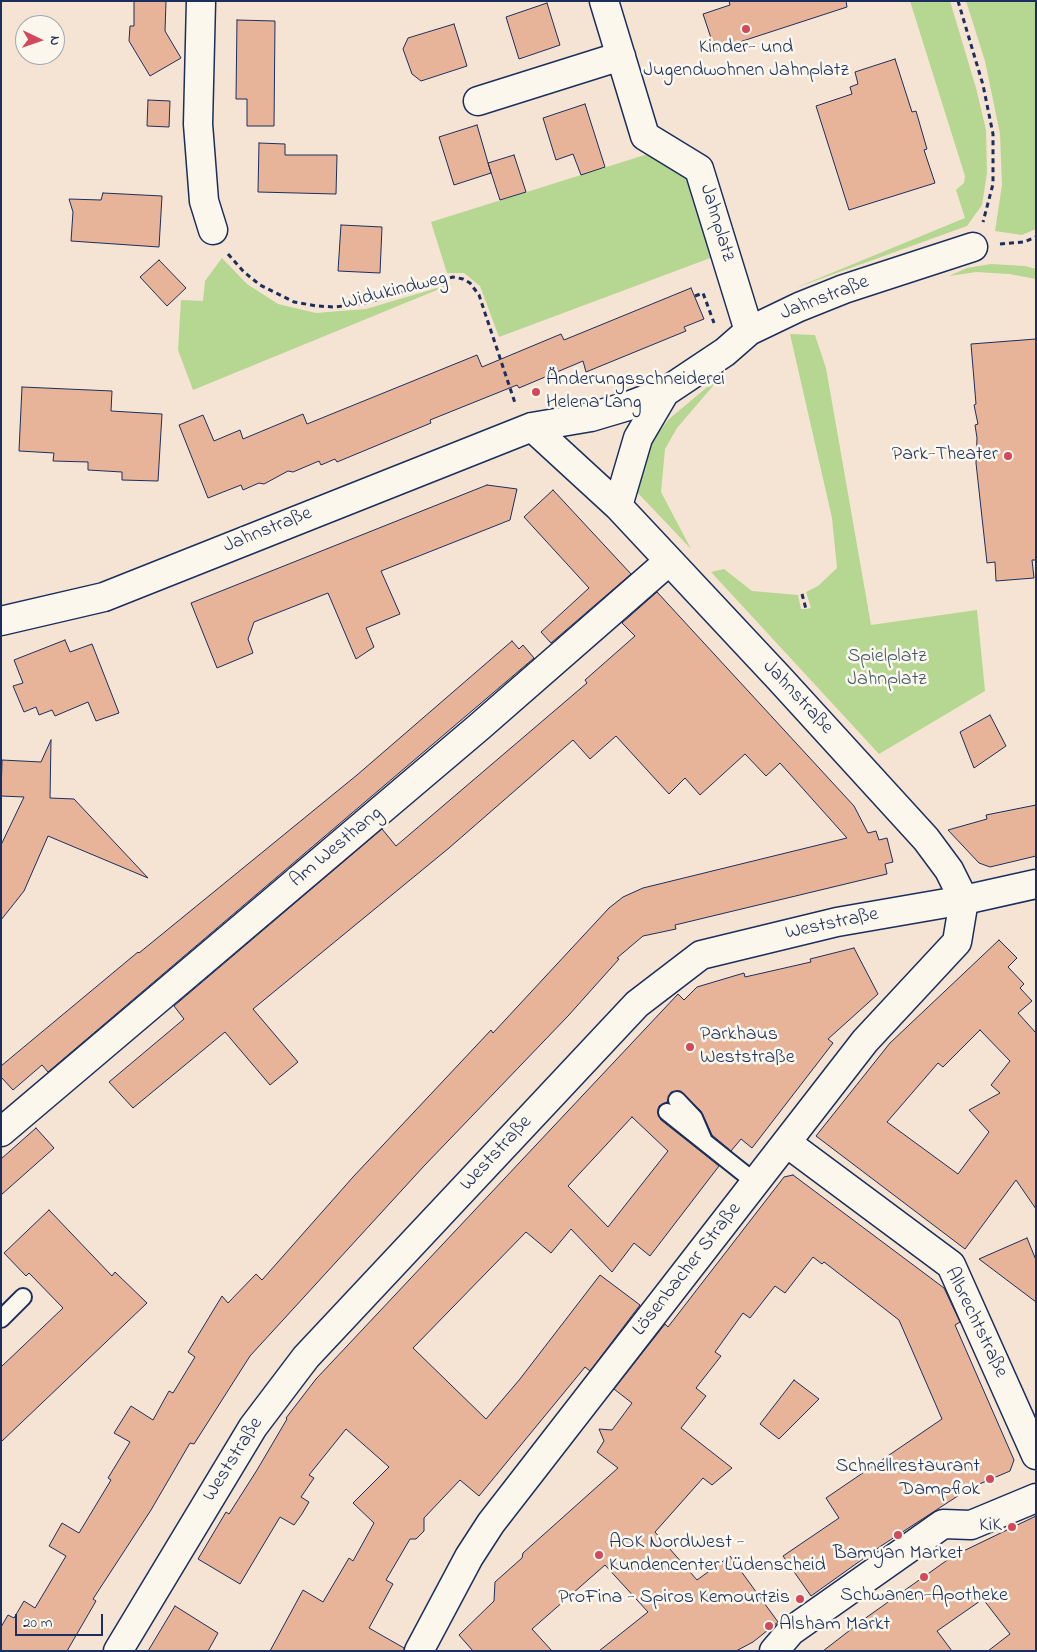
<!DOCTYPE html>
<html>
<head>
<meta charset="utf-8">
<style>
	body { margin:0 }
	#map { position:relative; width:1037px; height:1652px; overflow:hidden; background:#f5e3d3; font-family:"Indie Flower",sans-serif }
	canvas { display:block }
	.frame { position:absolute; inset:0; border:2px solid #1b2f5e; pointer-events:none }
	.north { position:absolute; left:15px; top:15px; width:50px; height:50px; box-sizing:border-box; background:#fbf7ec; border:1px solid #a1a7b3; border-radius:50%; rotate:93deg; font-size:14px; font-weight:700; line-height:20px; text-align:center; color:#1b2f5e }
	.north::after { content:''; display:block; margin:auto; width:18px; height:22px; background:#d1495b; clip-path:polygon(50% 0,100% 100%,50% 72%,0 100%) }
	.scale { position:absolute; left:15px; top:1614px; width:88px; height:22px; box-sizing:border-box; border:2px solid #1b2f5e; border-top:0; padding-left:6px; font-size:15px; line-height:18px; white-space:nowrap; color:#1b2f5e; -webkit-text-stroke:4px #fbf7ec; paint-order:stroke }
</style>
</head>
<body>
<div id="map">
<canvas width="1037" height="1652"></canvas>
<div class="frame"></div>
<div class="north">N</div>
<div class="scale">20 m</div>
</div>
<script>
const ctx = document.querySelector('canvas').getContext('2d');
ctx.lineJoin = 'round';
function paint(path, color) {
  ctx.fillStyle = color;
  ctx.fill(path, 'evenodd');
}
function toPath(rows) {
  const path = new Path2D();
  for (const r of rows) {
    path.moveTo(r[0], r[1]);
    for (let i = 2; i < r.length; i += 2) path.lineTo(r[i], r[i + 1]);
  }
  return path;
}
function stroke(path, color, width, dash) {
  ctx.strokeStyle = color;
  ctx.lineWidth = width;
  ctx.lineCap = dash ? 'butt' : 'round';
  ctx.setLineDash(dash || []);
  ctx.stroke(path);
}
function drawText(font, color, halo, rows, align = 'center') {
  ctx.font = font + ' "Indie Flower",sans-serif';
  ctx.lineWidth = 5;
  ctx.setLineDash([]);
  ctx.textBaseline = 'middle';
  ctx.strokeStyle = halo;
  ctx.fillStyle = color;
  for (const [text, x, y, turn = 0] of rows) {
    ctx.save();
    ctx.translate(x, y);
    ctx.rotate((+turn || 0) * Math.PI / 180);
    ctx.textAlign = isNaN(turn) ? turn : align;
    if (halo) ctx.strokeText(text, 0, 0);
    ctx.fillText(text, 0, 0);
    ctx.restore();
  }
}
const green = toPath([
	[910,1,950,1,976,88,986,130,987,173,982,205,967,226,795,288,965,218,956,190,964,183,965,176],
	[966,1,1036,1,1036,229,1022,235,995,231,1002,185,1000,134,985,61],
	[648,154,687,178,713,257,499,337,480,286,464,273,447,273,431,222],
	[222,258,247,284,278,304,316,313,366,309,454,283,193,390,178,350,181,300,203,301,205,281],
	[991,264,1025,266,1036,269,1036,279,1009,274,976,272,949,276,967,268],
	[790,334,815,335,826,368,871,625,977,610,985,691,879,754,711,572,724,569,752,591,798,595,801,609,806,609,811,608,806,592,818,586,837,568,832,518],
	[724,373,677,428,665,449,661,492,691,549,636,491,651,443,669,419]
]);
const building = toPath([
	[134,1,166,1,165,31,181,58,150,76,129,41,130,26,134,26,134,1],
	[729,1,846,1,847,7,715,50,703,14,730,5,729,1],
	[547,3,560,45,519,59,506,17,547,3],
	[237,20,275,21,274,126,247,126,247,99,236,99,237,20],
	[454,24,467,66,421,81,412,74,403,49,408,38,454,24],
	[895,59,912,112,916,111,927,149,924,150,935,183,849,210,816,106,852,94,850,87,858,84,855,72,895,59],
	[148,100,170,101,169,127,147,126,148,100],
	[585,104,605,167,581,175,573,154,556,160,543,118,585,104],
	[477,125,491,173,454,185,439,137,477,125],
	[259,143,285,144,285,155,337,155,336,194,258,192,259,143],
	[514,155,526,192,500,200,488,163,514,155],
	[103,193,162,196,159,247,71,241,73,212,69,199,101,200,103,193],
	[341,225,382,227,380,273,338,271,341,225],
	[159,260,186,288,167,306,140,277,159,260],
	[691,288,704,319,684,327,686,331,586,372,583,361,519,388,517,385,430,420,431,423,337,462,335,459,321,465,319,461,293,472,288,471,264,484,259,483,243,490,241,485,208,498,179,425,203,415,214,441,240,430,243,439,303,414,307,424,477,355,482,367,561,334,564,340,691,288],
	[1036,339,1036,560,1032,560,1034,578,996,581,995,562,987,563,976,463,977,438,975,425,978,424,974,405,976,404,971,344,1036,339],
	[22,387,112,391,111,411,162,414,158,481,122,480,122,472,88,470,88,462,53,461,54,453,19,451,22,387],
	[487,485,517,489,510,520,381,571,400,614,366,628,374,647,356,659,328,593,254,622,248,639,253,653,217,668,191,603,487,485],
	[553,490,631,574,551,643,541,632,589,588,524,517,553,490],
	[657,592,854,806,868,833,876,831,879,840,887,838,893,862,885,864,887,874,675,925,676,929,643,936,617,958,619,959,568,1016,424,1166,250,1356,194,1444,190,1443,151,1510,93,1599,96,1601,67,1651,1,1651,1,1627,8,1615,14,1618,24,1601,35,1608,66,1556,49,1546,62,1523,79,1533,111,1480,108,1478,130,1442,114,1433,131,1406,153,1420,169,1391,173,1393,195,1357,188,1352,222,1296,228,1303,256,1274,262,1280,353,1177,491,1030,493,1033,609,908,623,897,643,888,847,838,780,763,766,776,745,754,700,795,685,778,669,794,616,736,590,759,573,740,449,848,253,1009,298,1062,270,1085,225,1032,133,1108,109,1082,184,1019,174,1006,382,829,396,846,587,683,585,680,635,636,622,623,657,592],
	[65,640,70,652,92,644,119,713,96,721,88,702,55,716,52,710,39,715,36,707,24,712,13,686,23,683,14,660,65,640],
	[512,641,519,649,523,645,534,658,48,1072,42,1065,13,1090,1,1077,1,1066,138,952,139,953,357,775,512,641],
	[990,715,1006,746,974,768,960,732,990,715],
	[51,740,50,798,74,799,148,878,48,836,24,891,1,920,1,845,24,797,1,796,2,760,41,762,51,740],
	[1036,805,1036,856,990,867,979,863,948,830,987,819,986,815,1036,805],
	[999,940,1017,958,1008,967,1024,984,1020,988,1032,1001,1018,1013,1036,1033,1036,1209,1016,1180,965,1249,816,1136,890,1043,999,940],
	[980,1030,1010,1061,991,1085,1000,1093,969,1110,989,1132,958,1174,887,1122,938,1063,943,1067,980,1030],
	[854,948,878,994,828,1039,833,1043,752,1148,741,1139,731,1151,712,1135,701,1111,680,1091,671,1092,667,1102,659,1106,658,1115,661,1120,719,1166,650,1256,634,1243,612,1272,571,1229,551,1253,526,1232,413,1348,486,1419,520,1379,600,1275,640,1305,590,1371,585,1367,479,1496,460,1480,424,1518,424,1531,416,1539,410,1539,386,1580,393,1584,369,1628,404,1648,404,1651,270,1651,303,1590,323,1602,349,1558,353,1561,374,1523,353,1503,389,1467,346,1429,309,1475,314,1478,301,1497,309,1502,302,1514,294,1525,280,1517,240,1584,198,1559,226,1512,229,1514,257,1470,287,1419,286,1418,316,1379,678,994,684,1000,697,987,744,973,745,977,811,962,810,959,854,948],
	[632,1117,668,1151,608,1227,568,1186,632,1117],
	[36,1128,54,1148,1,1195,1,1159,36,1128],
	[793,1175,944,1288,960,1322,955,1325,1014,1460,1010,1471,970,1488,881,1546,811,1596,783,1556,839,1518,826,1498,942,1419,899,1320,824,1262,822,1264,813,1257,785,1293,775,1286,750,1318,743,1313,715,1352,721,1356,696,1388,706,1396,681,1428,732,1468,712,1485,703,1478,655,1532,697,1580,730,1556,778,1622,753,1642,736,1651,599,1651,648,1612,605,1565,532,1629,552,1651,473,1651,459,1635,494,1601,495,1582,522,1558,523,1553,618,1468,597,1452,604,1441,599,1429,612,1430,632,1403,614,1389,665,1324,668,1327,784,1177,793,1175],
	[49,1210,112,1276,115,1272,147,1303,1,1442,1,1367,63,1308,29,1273,26,1276,4,1253,49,1210],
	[1027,1238,1036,1260,1036,1302,979,1259,1027,1238],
	[794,1380,819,1399,779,1439,760,1424,794,1380],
	[1036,1516,1036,1651,988,1651,1010,1634,983,1599,937,1631,952,1651,823,1651,867,1617,953,1556,1036,1516],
	[175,1606,218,1633,208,1651,148,1651,175,1606]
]);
const path = toPath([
	[958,1,983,85,993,134,993,184,983,222],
	[1000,244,1024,242,1036,237],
	[228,254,244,272,260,285,294,302,317,306,335,307,366,303,453,277,463,279,470,283,479,295,515,403],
	[695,296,703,293,714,323],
	[802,594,806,609]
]);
const lane = toPath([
	[677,1100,694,1118,703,1139],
	[667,1112,756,1183],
	[1,1319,23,1297]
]);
const street = toPath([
	[201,1,198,124,204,201,213,230],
	[604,1,645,136,699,169,749,331],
	[478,101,621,56],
	[618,506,638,438,665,392],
	[1,621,104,597,532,427,591,417,628,406,665,392,725,352,749,331,799,307,844,289,973,247],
	[1,1132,479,727,669,561],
	[787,1143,951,1265,1036,1455],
	[419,1651,469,1557,491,1523,865,1041,957,942,964,900,949,870,926,839,779,678,618,506,532,427],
	[774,1651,791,1631,943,1524,971,1525,1036,1498]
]);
const secondary = toPath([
	[118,1651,253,1427,306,1357,637,1004,701,955,837,922,964,900,1036,884]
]);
const markers = [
	[746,29,5,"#d1495b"],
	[536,392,5,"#d1495b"],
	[1008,456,5,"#d1495b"],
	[690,1047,5,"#d1495b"],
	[990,1479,5,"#d1495b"],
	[1012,1527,5,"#d1495b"],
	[898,1535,5,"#d1495b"],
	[599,1555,5,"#d1495b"],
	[924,1577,5,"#d1495b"],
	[800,1599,5,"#d1495b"],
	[769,1626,5,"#d1495b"]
];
const poiNames = [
	["Kinder- und",746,49,"center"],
	["Jugendwohnen Jahnplatz",746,72,"center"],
	["Änderungsschneiderei",546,381],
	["Helena Lang",546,404],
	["Park-Theater",998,456,"right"],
	["Parkhaus",700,1036],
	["Weststraße",700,1059],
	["Schnellrestaurant",980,1468,"right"],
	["Dampflok",980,1491,"right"],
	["KiK",1002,1527,"right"],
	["AOK NordWest -",609,1544],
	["Kundencenter Lüdenscheid",609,1567],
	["Bamyan Market",898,1555,"center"],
	["Schwanen-Apotheke",924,1597,"center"],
	["ProFina - Spiros Kemourtzis",790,1599,"right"],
	["Alsham Markt",779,1626]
];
const streetNames = [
	["Jahnplatz",716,223,73],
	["Widukindweg",395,292,-14],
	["Jahnstraße",825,299,-21],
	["Jahnstraße",268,531,-22],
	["Jahnstraße",797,698,47],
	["Am Westhang",337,848,-40],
	["Weststraße",832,925,-12],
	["Weststraße",497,1154,-47],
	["Lösenbacher Straße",688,1270,-52],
	["Albrechtstraße",975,1323,64],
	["Weststraße",234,1460,-58]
];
const parkNames = [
	["Spielplatz",887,658],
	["Jahnplatz",887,681]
];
paint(green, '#b6d791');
paint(building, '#e7b49a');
stroke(building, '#1b2f5e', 1);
stroke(lane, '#1b2f5e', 20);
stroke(street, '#1b2f5e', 31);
stroke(secondary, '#1b2f5e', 31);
stroke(path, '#1b2f5e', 3, [5, 4]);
stroke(lane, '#fbf7ec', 16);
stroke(street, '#fbf7ec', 28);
stroke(secondary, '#fbf7ec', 28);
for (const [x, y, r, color] of markers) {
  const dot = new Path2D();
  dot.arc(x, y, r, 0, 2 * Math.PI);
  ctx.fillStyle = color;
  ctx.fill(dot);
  stroke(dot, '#fbf7ec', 2);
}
drawText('20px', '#1b2f5e', '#fbf7ec', poiNames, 'left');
drawText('20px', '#1b2f5e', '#fbf7ec', streetNames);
drawText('20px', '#42596b', '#fbf7ec', parkNames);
</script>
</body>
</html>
